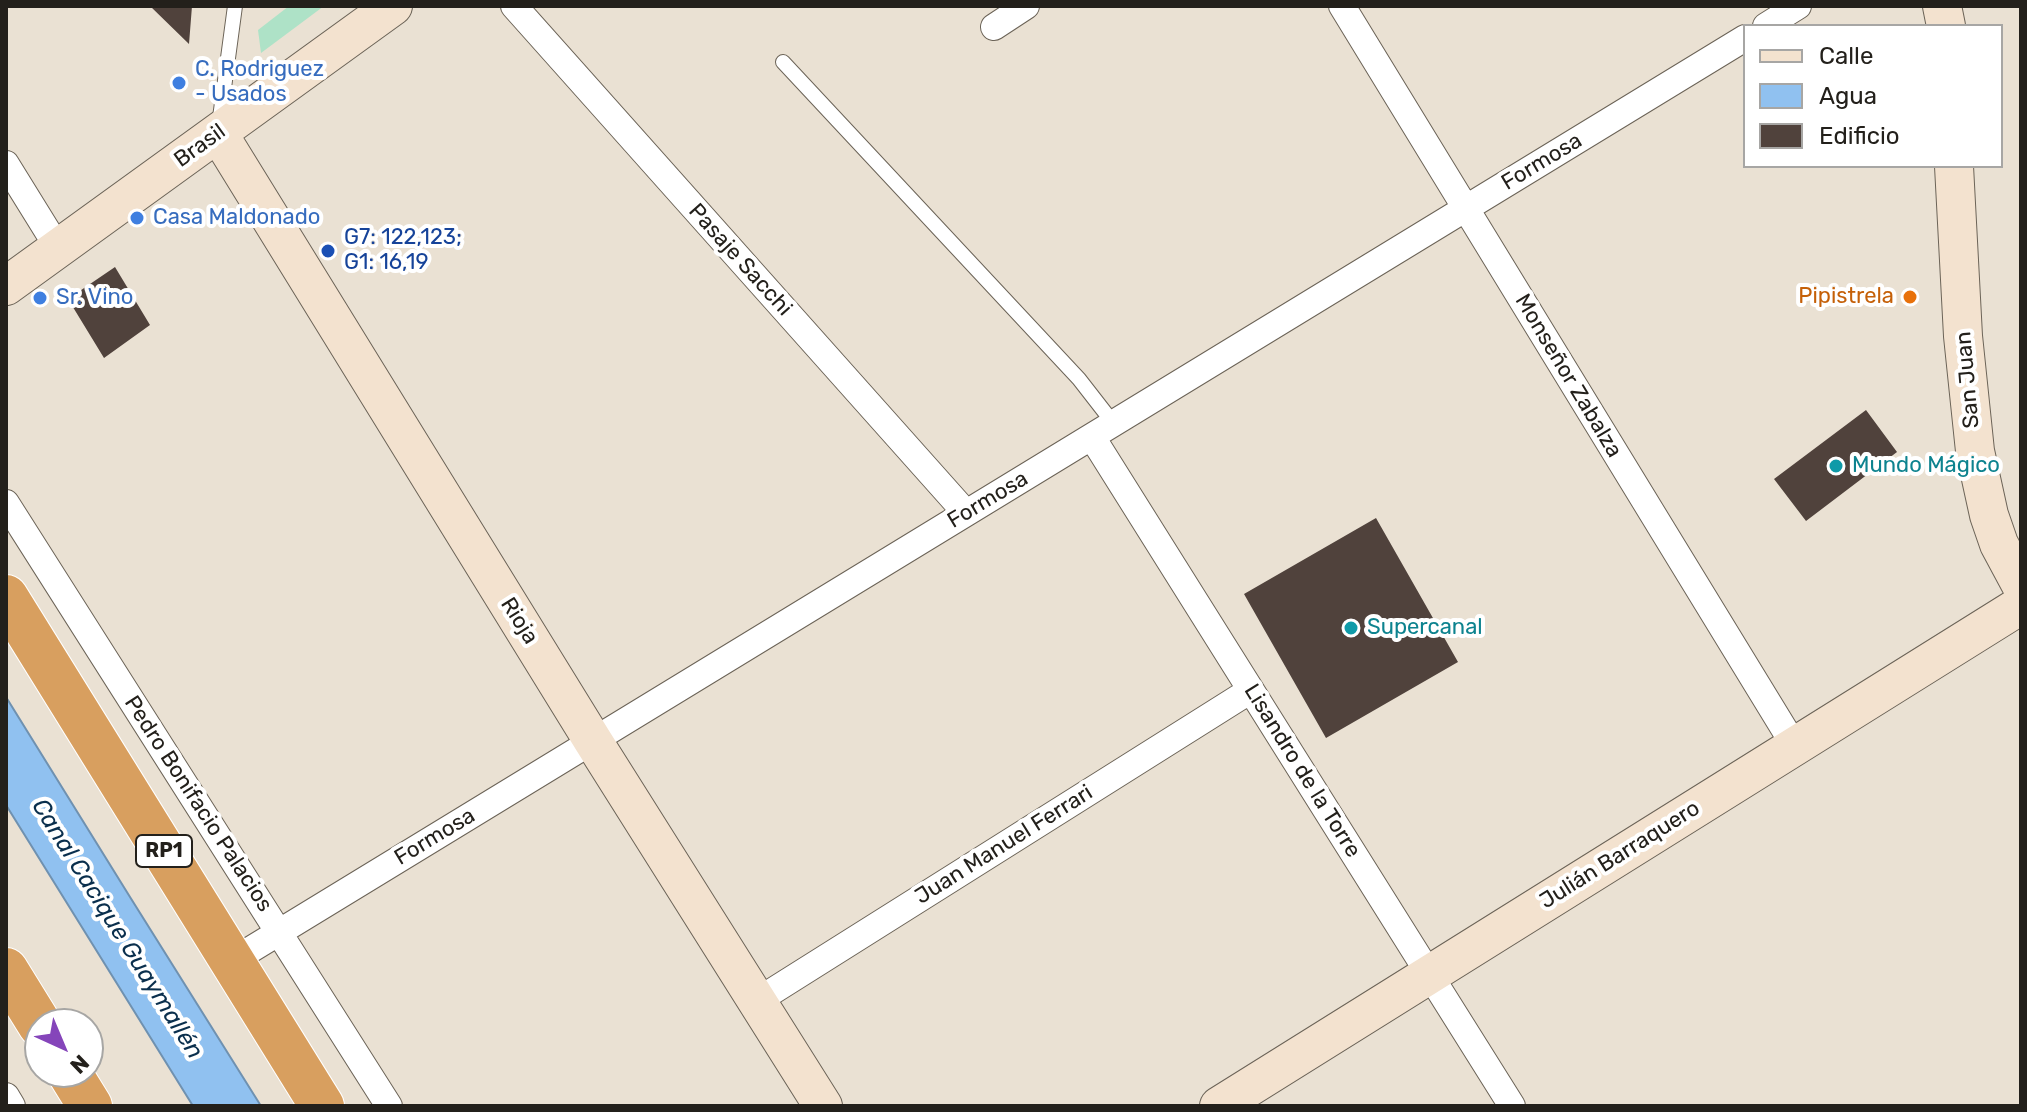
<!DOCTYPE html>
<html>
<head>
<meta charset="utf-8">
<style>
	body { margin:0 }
	#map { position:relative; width:2027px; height:1112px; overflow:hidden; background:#eae1d3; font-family:Rubik,sans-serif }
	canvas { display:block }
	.frame { position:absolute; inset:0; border:8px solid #23201b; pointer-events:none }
	.legend { position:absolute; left:1743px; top:24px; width:260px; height:144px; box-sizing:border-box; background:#fff; border:2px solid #a7a6a4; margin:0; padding:10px 14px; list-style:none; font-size:24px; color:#23201b }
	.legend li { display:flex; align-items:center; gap:16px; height:40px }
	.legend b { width:40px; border:2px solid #a7a6a4 }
	.north { position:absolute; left:24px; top:1008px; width:80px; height:80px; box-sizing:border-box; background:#fff; border:2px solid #a7a6a4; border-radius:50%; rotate:136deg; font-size:22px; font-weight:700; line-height:32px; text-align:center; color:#23201b }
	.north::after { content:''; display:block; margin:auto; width:28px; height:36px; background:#8545ba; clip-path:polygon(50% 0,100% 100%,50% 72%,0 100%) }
</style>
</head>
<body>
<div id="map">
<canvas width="2027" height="1112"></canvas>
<div class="frame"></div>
<ul class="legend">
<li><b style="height:10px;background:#f3e2cf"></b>Calle</li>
<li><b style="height:22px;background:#90c1f0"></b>Agua</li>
<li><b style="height:22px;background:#50423c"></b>Edificio</li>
</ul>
<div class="north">N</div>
</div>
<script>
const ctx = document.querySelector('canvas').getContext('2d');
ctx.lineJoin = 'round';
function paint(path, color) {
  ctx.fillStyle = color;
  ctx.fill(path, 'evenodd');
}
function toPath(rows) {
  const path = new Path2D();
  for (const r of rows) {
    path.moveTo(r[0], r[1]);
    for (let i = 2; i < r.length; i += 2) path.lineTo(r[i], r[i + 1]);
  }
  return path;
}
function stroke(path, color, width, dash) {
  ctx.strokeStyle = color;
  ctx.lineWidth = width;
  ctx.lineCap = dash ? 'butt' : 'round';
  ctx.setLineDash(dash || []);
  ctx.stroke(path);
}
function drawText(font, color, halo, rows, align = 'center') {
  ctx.font = font + ' Rubik,sans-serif';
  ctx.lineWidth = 8;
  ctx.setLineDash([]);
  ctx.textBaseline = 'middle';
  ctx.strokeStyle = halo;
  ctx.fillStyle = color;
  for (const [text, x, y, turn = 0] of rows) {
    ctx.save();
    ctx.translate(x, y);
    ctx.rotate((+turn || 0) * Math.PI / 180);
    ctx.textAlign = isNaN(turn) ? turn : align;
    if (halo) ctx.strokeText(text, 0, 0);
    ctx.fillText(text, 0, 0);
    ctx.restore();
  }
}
const green = toPath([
	[289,6,324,6,261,53,258,30]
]);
const water = toPath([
	[6,697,130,897,261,1106,193,1106,6,805,6,697]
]);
const building = toPath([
	[150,6,192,6,189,44],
	[115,267,150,325,104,358,68,299],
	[1866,410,1897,452,1806,521,1774,479],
	[1376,518,1458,662,1326,738,1244,594]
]);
const lane = toPath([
	[783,62,1079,379,1114,424],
	[219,125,235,6]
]);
const street = toPath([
	[514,6,966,513],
	[1342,6,1794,745],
	[1766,26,1798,6],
	[994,27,1026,6],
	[6,164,58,248],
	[1092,437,1512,1106],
	[6,503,389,1106],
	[232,961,1745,38],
	[757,1001,1251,690],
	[6,1096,12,1106]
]);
const secondary = toPath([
	[1942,6,1946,26],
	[218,133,593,741,823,1106],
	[1954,166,1963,336,1975,451,1989,515,1999,544,2021,585],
	[6,286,393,6],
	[1219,1106,2021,605]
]);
const highway = toPath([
	[6,597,322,1106],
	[6,970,40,1025],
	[69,1072,90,1106]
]);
const markers = [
	[179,83,8,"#3f7fe0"],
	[137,218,8,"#3f7fe0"],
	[328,251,8,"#1a4fb4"],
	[1910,297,8,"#e8710a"],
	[40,298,8,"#3f7fe0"],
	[1836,466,8,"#0f9aa8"],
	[1351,628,8,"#0f9aa8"]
];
const shields = [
	[164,851,56]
];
const shieldNames = [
	["RP1",164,851]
];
const shopNames = [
	["C. Rodriguez",195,70],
	["- Usados",195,95],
	["Casa Maldonado",153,218],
	["Sr. Vino",56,298]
];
const streetNames = [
	["Brasil",200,146,-36],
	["Formosa",1542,162,-31],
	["Pasaje Sacchi",740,260,48],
	["Monseñor Zabalza",1568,376,59],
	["San Juan",1968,380,-95],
	["Formosa",988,500,-31],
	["Rioja",519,621,58],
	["Lisandro de la Torre",1302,771,58],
	["Pedro Bonifacio Palacios",198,804,57],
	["Formosa",435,837,-31],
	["Juan Manuel Ferrari",1004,845,-32],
	["Julián Barraquero",1620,855,-32]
];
const transitNames = [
	["G7: 122,123;",344,238],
	["G1: 16,19",344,263]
];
const foodNames = [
	["Pipistrela",1894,297]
];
const cultureNames = [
	["Mundo Mágico",1852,466],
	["Supercanal",1367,628]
];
const waterNames = [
	["Canal Cacique Guaymallén",117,929,58]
];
paint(green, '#aee2c7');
paint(water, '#90c1f0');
stroke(water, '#6f91b0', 2);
paint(building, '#50423c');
stroke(lane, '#6b6357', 16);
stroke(street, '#6b6357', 28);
stroke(secondary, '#6b6357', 40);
stroke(highway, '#fff', 46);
stroke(lane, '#fff', 14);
stroke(street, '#fff', 26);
stroke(secondary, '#f3e2cf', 38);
stroke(highway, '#d89f5f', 44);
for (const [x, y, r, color] of markers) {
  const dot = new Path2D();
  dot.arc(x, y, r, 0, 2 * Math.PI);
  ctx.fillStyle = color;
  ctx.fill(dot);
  stroke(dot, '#fff', 3);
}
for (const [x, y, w] of shields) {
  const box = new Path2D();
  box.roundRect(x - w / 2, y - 16, w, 32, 6);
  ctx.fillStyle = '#fff';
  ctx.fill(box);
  stroke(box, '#23201b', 2);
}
drawText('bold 20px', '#23201b', null, shieldNames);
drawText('22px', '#366cbe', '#fff', shopNames, 'left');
drawText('22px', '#23201b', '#fff', streetNames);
drawText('22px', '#164399', '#fff', transitNames, 'left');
drawText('22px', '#c56008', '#fff', foodNames, 'right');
drawText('22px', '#0d838f', '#fff', cultureNames, 'left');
drawText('italic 24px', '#0a2f4d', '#fff', waterNames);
</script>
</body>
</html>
